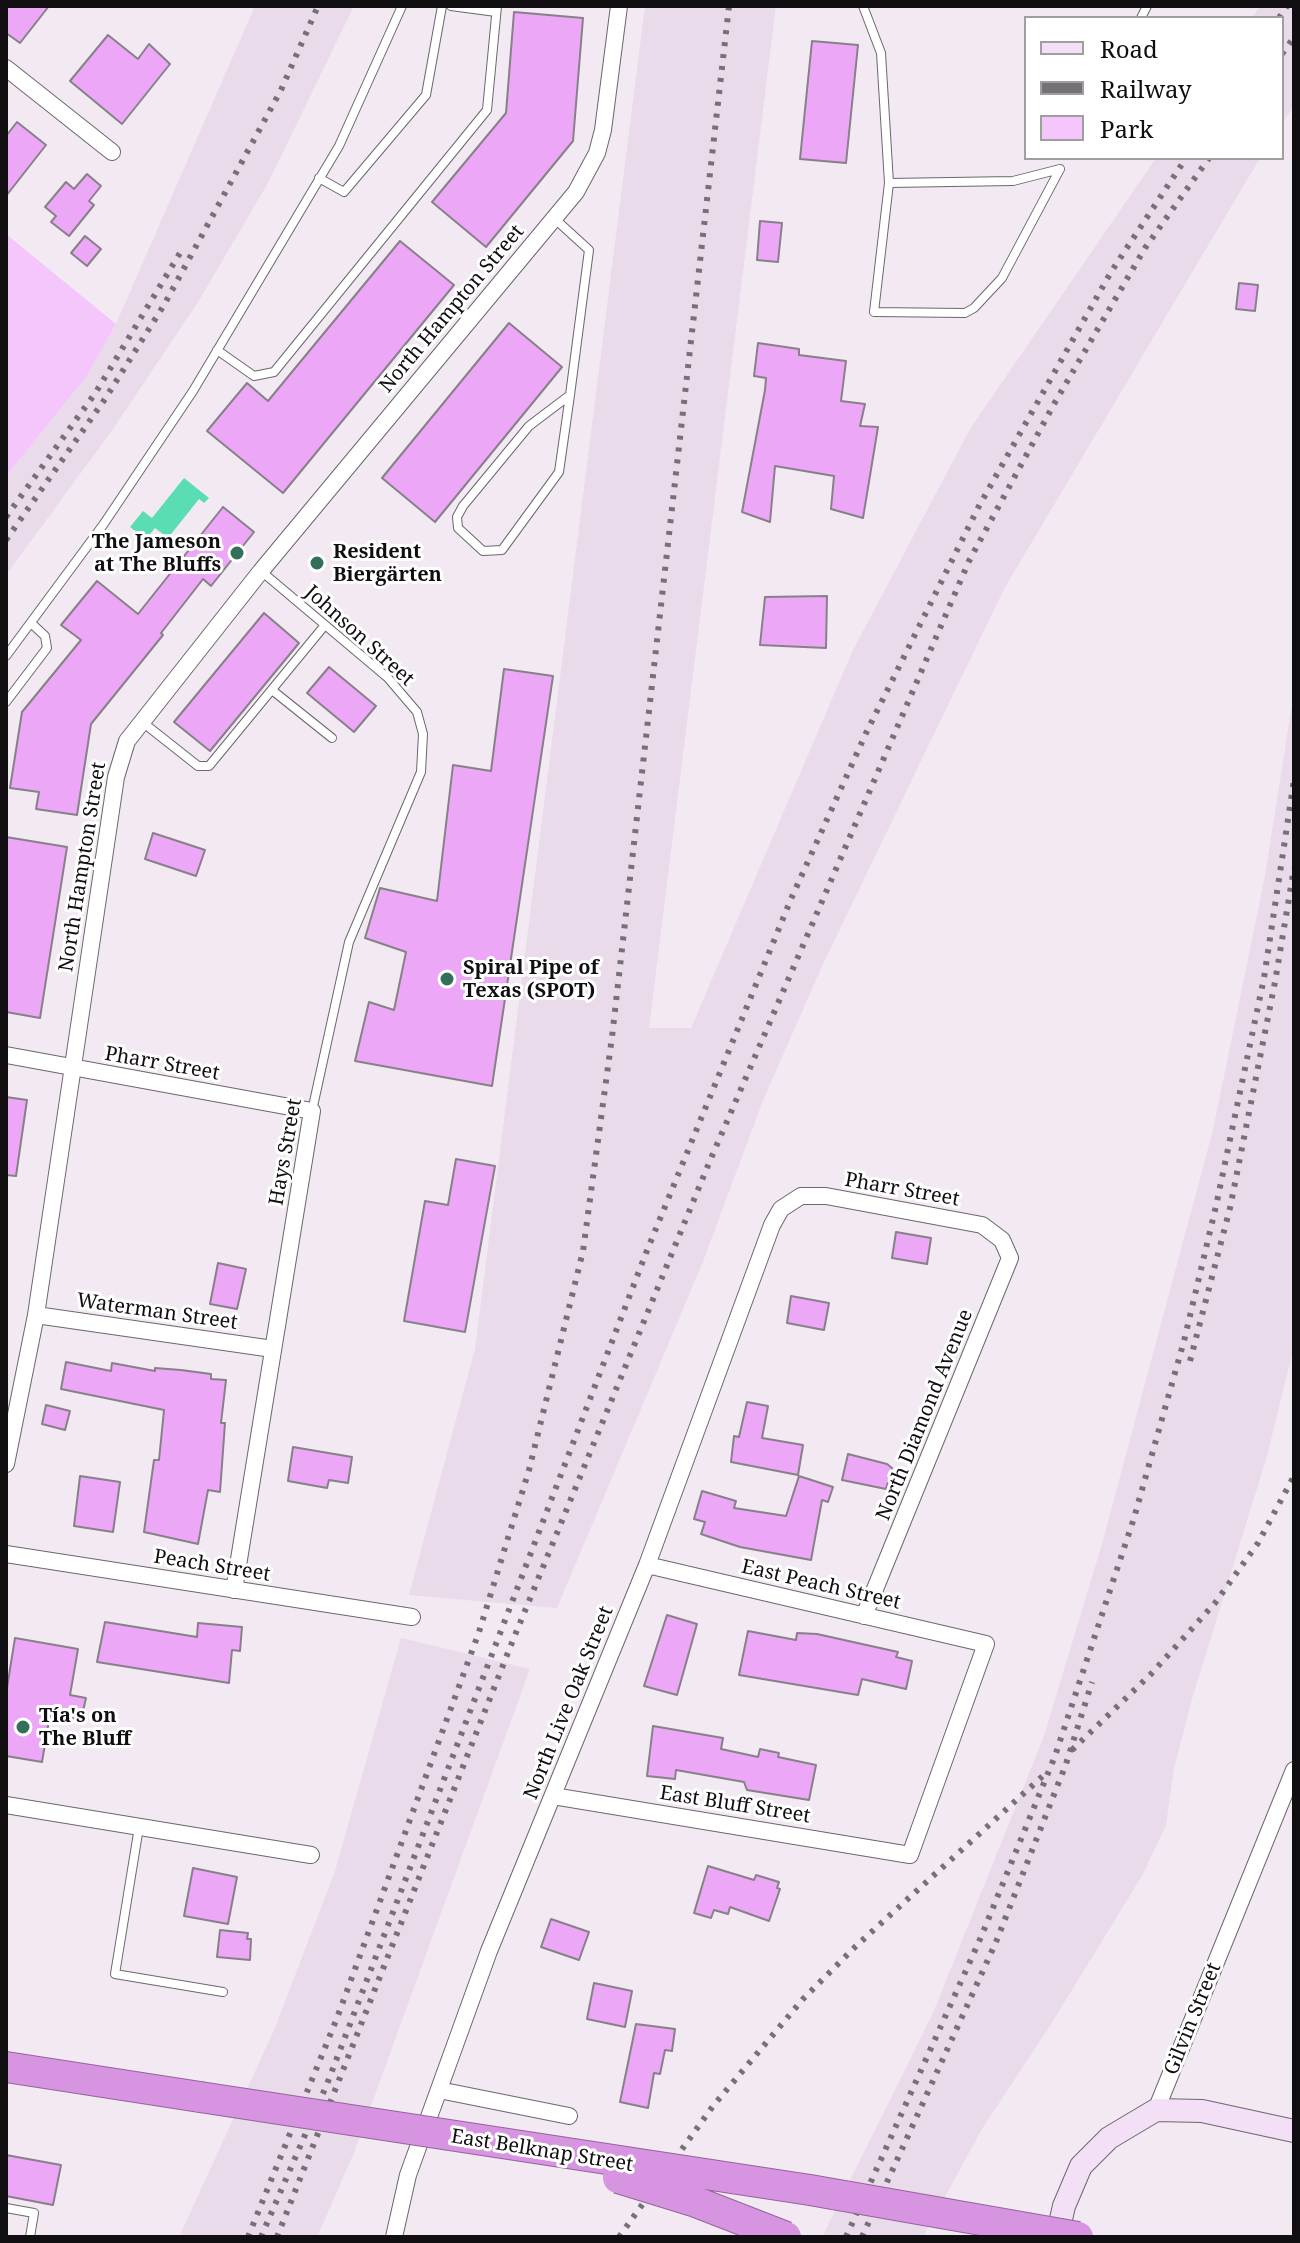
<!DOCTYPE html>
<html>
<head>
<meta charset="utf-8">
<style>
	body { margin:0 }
	#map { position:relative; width:1300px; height:2243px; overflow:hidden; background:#f2e9f3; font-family:"Noto Serif",serif }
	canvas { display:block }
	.frame { position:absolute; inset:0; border:8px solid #110e12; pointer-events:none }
	.legend { position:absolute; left:1024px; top:16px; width:260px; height:144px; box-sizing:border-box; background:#fff; border:2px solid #a09fa0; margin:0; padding:10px 14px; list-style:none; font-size:24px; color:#110e12 }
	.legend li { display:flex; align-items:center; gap:16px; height:40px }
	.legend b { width:40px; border:2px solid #a09fa0 }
</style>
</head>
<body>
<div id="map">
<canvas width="1300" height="2243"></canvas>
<div class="frame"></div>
<ul class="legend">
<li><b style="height:10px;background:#f3dff6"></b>Road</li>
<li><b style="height:10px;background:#767177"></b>Railway</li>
<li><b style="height:22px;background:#f5c6fc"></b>Park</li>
</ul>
</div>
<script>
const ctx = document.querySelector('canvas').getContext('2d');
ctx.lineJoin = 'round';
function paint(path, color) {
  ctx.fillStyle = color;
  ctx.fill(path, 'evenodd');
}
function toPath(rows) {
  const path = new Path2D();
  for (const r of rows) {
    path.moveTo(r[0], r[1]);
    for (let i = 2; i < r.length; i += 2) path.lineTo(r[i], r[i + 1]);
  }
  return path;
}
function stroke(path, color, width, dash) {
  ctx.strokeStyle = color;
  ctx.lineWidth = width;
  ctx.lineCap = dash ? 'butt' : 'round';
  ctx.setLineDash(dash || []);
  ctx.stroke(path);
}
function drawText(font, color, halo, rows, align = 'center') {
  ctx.font = font + ' "Noto Serif",serif';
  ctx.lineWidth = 6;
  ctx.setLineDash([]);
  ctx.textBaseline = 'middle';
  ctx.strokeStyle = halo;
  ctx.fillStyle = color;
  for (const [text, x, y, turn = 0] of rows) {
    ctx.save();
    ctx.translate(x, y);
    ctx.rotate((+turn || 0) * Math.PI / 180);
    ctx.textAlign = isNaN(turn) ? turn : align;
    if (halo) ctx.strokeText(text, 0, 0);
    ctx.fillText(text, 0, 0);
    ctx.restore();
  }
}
const built = toPath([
	[255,6,354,6,268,183,198,302,113,429,6,575,6,476,81,384,116,324],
	[645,6,776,6,649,1028,691,1028,853,650,970,429,1156,158,1260,158,1004,589,823,964,764,1098,702,1264,557,1608,409,1595,475,1349],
	[1260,6,1294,6,1294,106,1282,123,1282,18,1252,18],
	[1294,692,1294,1346,1267,1456,1192,1699,1174,1768,1166,1825,1143,1874,1053,2021,982,2129,923,2237,822,2237,933,2013,1044,1736,1102,1544,1213,1130,1265,876],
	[401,1638,530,1669,353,2155,317,2237,179,2237,275,2028,335,1871]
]);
const green = toPath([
	[6,234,116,324,84,380,6,476]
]);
const water = toPath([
	[184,478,209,498,204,503,199,499,168,538,155,528,146,539,130,527,143,511,152,518]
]);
const building = toPath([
	[6,6,49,6,20,43,6,33,6,6],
	[514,12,583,18,573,141,486,247,432,202,506,113,514,12],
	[108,35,138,59,149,44,170,64,122,124,70,81,108,35],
	[812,41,858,45,846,163,800,159,812,41],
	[17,122,46,145,6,196,6,136,17,122],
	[87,174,101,186,89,201,94,205,69,236,51,222,56,216,45,207,66,182,74,189,87,174],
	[760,221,782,223,778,262,757,260,760,221],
	[85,236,101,249,87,266,71,253,85,236],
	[400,241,454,285,283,493,207,431,247,383,268,401,400,241],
	[1239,283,1258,285,1255,311,1236,309,1239,283],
	[509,323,562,367,435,522,382,478,509,323],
	[758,343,799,349,799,355,846,361,841,401,865,404,860,426,878,427,863,518,831,509,834,476,775,466,770,522,742,512,765,390,766,378,754,376,758,343],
	[223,507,254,532,211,586,203,579,161,633,163,635,91,724,77,815,36,809,39,792,10,788,22,712,81,640,61,625,97,581,138,614,223,507],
	[827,596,826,648,760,645,765,597,827,596],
	[264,613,299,643,210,751,174,722,264,613],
	[329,667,376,706,354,732,307,693,329,667],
	[504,669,553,676,492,1086,355,1061,369,1002,394,1010,406,952,365,938,380,888,437,901,453,765,491,771,504,669],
	[153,833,205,850,196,876,145,859,153,833],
	[6,837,67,847,40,1018,6,1012,6,837],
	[6,1097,27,1100,16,1176,6,1175,6,1097],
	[456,1159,495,1166,465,1332,404,1321,425,1201,448,1205,456,1159],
	[896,1232,931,1238,927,1264,892,1258,896,1232],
	[218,1263,246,1269,237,1309,210,1304,218,1263],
	[791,1296,829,1303,824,1330,787,1323,791,1296],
	[66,1362,111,1371,112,1363,155,1371,155,1368,181,1370,211,1374,211,1379,226,1380,221,1423,225,1423,220,1492,208,1490,198,1544,144,1532,154,1460,159,1460,164,1410,61,1389,66,1362],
	[747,1402,768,1406,762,1438,803,1445,798,1475,731,1462,734,1436,739,1437,747,1402],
	[46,1405,70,1411,65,1430,42,1424,46,1405],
	[293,1447,352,1457,348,1483,329,1480,327,1488,288,1481,293,1447],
	[848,1454,887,1464,892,1468,886,1489,842,1480,848,1454],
	[80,1476,120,1482,113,1532,74,1526,80,1476],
	[799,1476,833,1487,828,1502,822,1500,811,1560,740,1547,701,1534,705,1522,694,1519,702,1491,736,1501,734,1508,786,1516,799,1476],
	[667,1615,697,1624,677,1695,644,1686,667,1615],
	[105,1622,197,1637,198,1623,242,1627,240,1651,232,1650,229,1683,97,1662,105,1622],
	[748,1631,796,1640,797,1633,817,1634,898,1652,896,1657,912,1661,906,1689,862,1679,858,1695,739,1675,748,1631],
	[15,1638,78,1649,70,1695,86,1698,81,1720,50,1714,42,1762,6,1756,6,1694,15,1638],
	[653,1726,723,1738,721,1749,758,1757,760,1749,779,1753,778,1757,816,1765,809,1800,747,1790,744,1782,676,1770,675,1779,647,1776,653,1726],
	[708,1866,754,1880,756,1875,779,1882,777,1888,780,1889,769,1921,730,1907,728,1914,714,1910,711,1918,694,1913,708,1866],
	[193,1868,237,1877,228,1924,184,1916,193,1868],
	[551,1919,589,1932,579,1960,541,1947,551,1919],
	[220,1930,248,1933,247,1939,251,1939,250,1960,217,1957,220,1930],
	[594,1983,632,1991,625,2027,587,2019,594,1983],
	[636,2024,675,2029,672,2051,665,2050,660,2074,654,2073,648,2108,620,2102,636,2024],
	[6,2155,61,2165,53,2205,6,2196,6,2155]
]);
const lane = toPath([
	[451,6,496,12],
	[863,6,881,53,889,183],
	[1141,18,1147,6],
	[1060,169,1002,278,974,308,965,313,874,312,889,183,1013,181,1060,169],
	[319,178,344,192,426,95,442,6],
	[555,219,589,250,570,395,559,472,502,550,483,551,458,528,457,517,463,506,529,426,570,395],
	[217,350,254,376,274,372,487,110,497,6],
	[261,571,388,678,417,712,423,734,421,772,349,942,312,1111],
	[6,656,103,525,193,391,339,146,402,6],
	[272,690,332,738],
	[6,702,47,648,45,636,31,623],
	[141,721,198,766,209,766,325,625],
	[139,1827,115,1974,223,1992],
	[6,2208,34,2213,30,2237]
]);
const street = toPath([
	[6,68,112,152],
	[6,1055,312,1111,234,1590],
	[36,1315,273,1349],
	[6,1464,36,1315,116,777,127,741,261,571,576,192,597,153,603,130,619,6],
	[6,1554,412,1617],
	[553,1796,910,1855,986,1644,647,1565],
	[6,1805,311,1855],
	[439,2090,569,2116],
	[1156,2110,1294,1770],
	[394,2237,408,2175,489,1951,647,1565,772,1225,781,1209,801,1196,826,1196,982,1225,1002,1240,1010,1258,864,1616]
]);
const secondary = toPath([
	[1057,2237,1064,2206,1081,2166,1109,2138,1156,2110,1202,2111,1294,2131]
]);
const highway = toPath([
	[6,2067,200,2097]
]);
const rail = toPath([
	[1279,18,1287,6],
	[1282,54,1294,37],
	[6,517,96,392,180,253],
	[6,540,105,399,164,305,281,90,318,6],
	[1190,1361,1230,1208,1275,982,1294,868],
	[1072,1750,1151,1674,1215,1603,1258,1543,1294,1476],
	[248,2237,337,2018,479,1632,529,1470,583,1251,612,1037,729,6],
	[261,2237,327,2084,646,1253,791,899,867,731,979,506,1111,272,1186,158],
	[277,2237,513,1640,709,1163,969,561,1054,404,1145,248,1209,158],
	[619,2237,713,2106,803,1999,855,1947,1045,1774],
	[846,2237,981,1937,1055,1756,1134,1518,1184,1341,1216,1206,1264,978,1294,780],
	[862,2237,996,1942,1066,1764,1092,1682]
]);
const highwayBridge = toPath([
	[200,2097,810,2190,1078,2237],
	[618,2178,696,2202,786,2237]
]);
const markers = [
	[237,553,8,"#33705b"],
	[317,563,8,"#33705b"],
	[447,979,8,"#33705b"],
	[23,1727,8,"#33705b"]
];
const streetNames = [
	["North Hampton Street",452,309,-50],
	["Johnson Street",359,636,42],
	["North Hampton Street",83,867,-81],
	["Pharr Street",162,1064,10],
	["Hays Street",286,1152,-80],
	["Pharr Street",902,1190,10],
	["Waterman Street",157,1312,8],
	["North Diamond Avenue",925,1415,-68],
	["Peach Street",212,1566,9],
	["East Peach Street",821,1585,13],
	["North Live Oak Street",569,1703,-68],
	["East Bluff Street",735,1805,9],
	["Gilvin Street",1193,2019,-68],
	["East Belknap Street",542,2151,9]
];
const poiNames = [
	["The Jameson",221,542,"right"],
	["at The Bluffs",221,565,"right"],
	["Resident",333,552],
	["Biergärten",333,575],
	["Spiral Pipe of",463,968],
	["Texas (SPOT)",463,991],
	["Tía's on",39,1716],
	["The Bluff",39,1739]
];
paint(built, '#e9dbea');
paint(green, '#f5c6fc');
paint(water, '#5bddb4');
paint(building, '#eca8f7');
stroke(building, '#878088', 2);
stroke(lane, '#6d666e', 10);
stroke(street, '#6d666e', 18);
stroke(secondary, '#6d666e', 24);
stroke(highway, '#926599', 32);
stroke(lane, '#fff', 8);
stroke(street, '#fff', 16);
stroke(secondary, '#f3dff6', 22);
stroke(highway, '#d794e1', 30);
stroke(rail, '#767177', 6, [4, 8]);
stroke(highwayBridge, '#926599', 32, []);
stroke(highwayBridge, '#d794e1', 30);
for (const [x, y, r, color] of markers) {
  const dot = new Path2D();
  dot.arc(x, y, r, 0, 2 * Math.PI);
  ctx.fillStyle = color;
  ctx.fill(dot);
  stroke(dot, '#fff', 3);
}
drawText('20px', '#110e12', '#fff', streetNames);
drawText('bold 20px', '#110e12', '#fff', poiNames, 'left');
</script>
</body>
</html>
